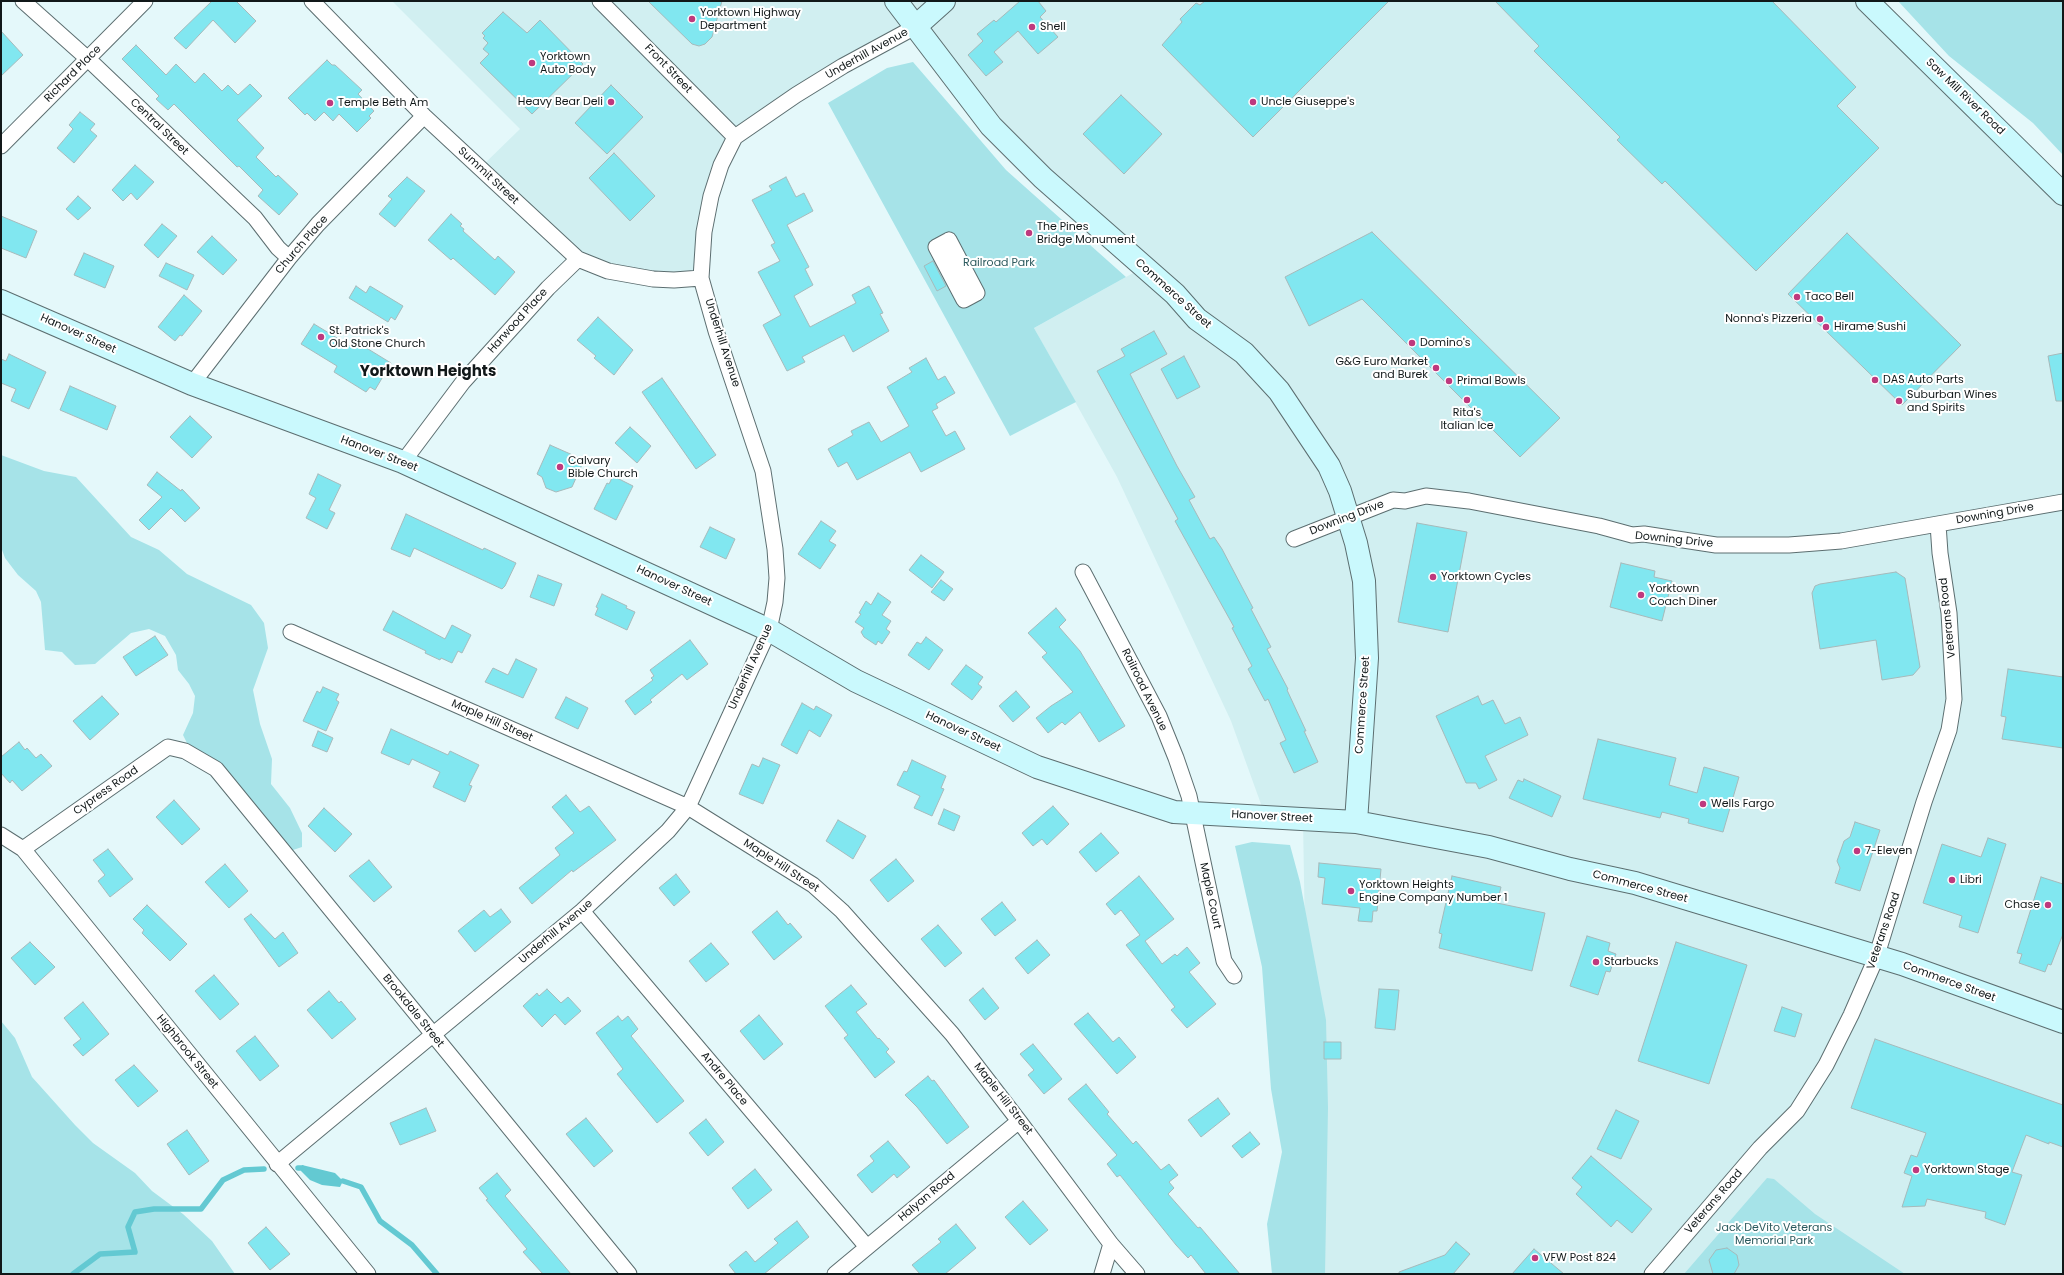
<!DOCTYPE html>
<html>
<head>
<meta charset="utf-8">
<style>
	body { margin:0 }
	#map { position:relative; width:2064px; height:1275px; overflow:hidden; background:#e4f8fa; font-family:Poppins,sans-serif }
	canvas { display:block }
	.frame { position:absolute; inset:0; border:2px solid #111819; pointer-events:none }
</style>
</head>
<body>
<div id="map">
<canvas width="2064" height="1275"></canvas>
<div class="frame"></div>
</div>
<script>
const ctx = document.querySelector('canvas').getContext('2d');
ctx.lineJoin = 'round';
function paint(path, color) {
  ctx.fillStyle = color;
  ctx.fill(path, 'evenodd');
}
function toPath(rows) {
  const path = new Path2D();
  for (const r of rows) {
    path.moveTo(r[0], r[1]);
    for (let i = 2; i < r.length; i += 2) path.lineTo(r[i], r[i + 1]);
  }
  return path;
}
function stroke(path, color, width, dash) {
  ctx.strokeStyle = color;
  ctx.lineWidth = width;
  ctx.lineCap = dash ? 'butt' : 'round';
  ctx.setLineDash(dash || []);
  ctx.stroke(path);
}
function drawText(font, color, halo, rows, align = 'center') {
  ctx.font = font + ' Poppins,sans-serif';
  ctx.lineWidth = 4;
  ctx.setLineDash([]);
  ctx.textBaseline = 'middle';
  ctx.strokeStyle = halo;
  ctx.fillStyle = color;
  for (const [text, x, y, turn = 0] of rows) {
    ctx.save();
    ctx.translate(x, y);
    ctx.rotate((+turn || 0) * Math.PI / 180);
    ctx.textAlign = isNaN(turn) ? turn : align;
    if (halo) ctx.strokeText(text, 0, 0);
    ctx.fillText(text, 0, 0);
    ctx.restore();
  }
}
const built = toPath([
	[392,1,1867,1,2063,197,2063,1274,1307,1274,1306,998,1303,820,1266,818,1231,721,1117,477,1034,328,1144,267,1013,148,914,27,735,137,721,165,701,278,686,279,578,259,480,168,520,129]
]);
const green = toPath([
	[1898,1,2063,1,2063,155,2033,123,1949,56],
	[913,62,1006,170,1126,277,1034,328,1076,402,1010,436,828,103,887,68],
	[1,455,44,471,76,477,131,537,159,550,187,574,251,605,264,623,268,648,253,690,260,724,272,759,271,784,290,808,302,833,302,847,290,851,189,747,183,735,193,713,195,696,189,684,178,670,176,655,165,636,149,629,131,633,95,664,75,665,62,652,45,650,41,602,36,591,18,575,5,558,1,547],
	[1252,842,1290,845,1300,882,1326,1020,1328,1108,1325,1274,1272,1274,1267,1224,1282,1152,1271,1089,1262,967,1235,846],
	[1,1021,15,1038,32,1077,75,1125,93,1143,135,1173,152,1191,183,1214,212,1241,235,1274,1,1274],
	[1767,1178,1774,1179,1815,1214,1905,1274,1684,1274]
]);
const water = toPath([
	[302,1165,335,1173,343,1181,340,1187,322,1185,310,1180,301,1171]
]);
const stream = toPath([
	[298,1168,302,1168],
	[343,1181,361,1187,380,1221,412,1245,437,1274],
	[73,1274,100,1254,135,1252,128,1227,135,1212,154,1209,201,1209,223,1180,244,1170,264,1169]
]);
const building = toPath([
	[212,1,236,1,256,21,235,43,213,20,186,49,174,38,212,1],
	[648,1,722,1,712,37,705,44,699,46,692,44,648,1],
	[1020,1,1038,1,1046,11,1040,17,1058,37,1038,54,1018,31,994,52,1003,62,986,76,968,55,983,41,977,34,994,20,996,22,1020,1],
	[1205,1,1389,1,1253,137,1162,45,1182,22,1180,19,1196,3,1200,5,1205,1],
	[1495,1,1772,1,1856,87,1837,106,1879,148,1756,271,1665,181,1662,184,1617,140,1620,137,1534,51,1539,46,1495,1],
	[503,12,527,33,540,20,583,64,532,114,480,63,489,54,483,49,488,43,483,38,485,36,482,33,503,12],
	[1,31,23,55,1,76,1,31],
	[136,45,166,75,176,64,195,83,204,73,222,91,228,85,238,95,250,84,262,96,237,120,264,148,256,157,276,177,278,175,298,194,279,215,258,196,263,190,239,166,237,167,174,104,168,110,156,99,159,96,122,59,136,45],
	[327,60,332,65,335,65,362,90,358,94,374,111,369,116,371,118,357,132,339,114,333,121,324,112,315,121,307,113,305,115,288,98,327,60],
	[611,85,643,117,607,154,575,123,611,85],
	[1121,95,1162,134,1124,174,1083,134,1121,95],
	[80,112,95,124,90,130,97,136,74,163,57,148,73,129,69,125,80,112],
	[614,153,655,196,630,221,589,178,614,153],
	[135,165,154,182,137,200,131,193,123,201,112,190,135,165],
	[407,177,425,191,395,227,379,214,392,199,388,196,407,177],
	[786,177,796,197,804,193,813,211,787,225,809,267,805,269,813,285,794,296,810,327,856,303,852,295,869,286,883,313,880,314,889,331,853,352,844,335,802,357,805,362,787,371,763,325,781,315,758,272,780,261,771,245,775,243,752,200,772,190,769,186,786,177],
	[78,196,91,208,78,220,66,209,78,196],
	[451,214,462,224,460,226,464,229,463,231,495,260,498,256,515,272,495,295,453,258,451,260,428,240,451,214],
	[1,216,37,231,26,258,1,248,1,216],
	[162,224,177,236,158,258,144,245,162,224],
	[1372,232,1560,418,1520,457,1362,299,1309,326,1285,277,1372,232],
	[1847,233,1961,345,1902,405,1788,294,1847,233],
	[212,236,237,260,223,275,197,252,212,236],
	[84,253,114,266,105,288,74,275,84,253],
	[933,261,946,286,937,291,924,266,933,261],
	[166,263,194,275,187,290,159,276,166,263],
	[356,286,366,293,370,286,403,306,395,320,391,317,388,322,349,298,356,286],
	[184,295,202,311,182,336,180,335,175,341,158,327,184,295],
	[598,317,633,350,614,375,594,358,596,356,577,340,598,317],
	[314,324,352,347,355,341,391,363,375,390,370,387,366,392,334,372,337,366,301,344,314,324],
	[1154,331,1167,354,1130,374,1177,466,1195,497,1189,500,1210,539,1214,537,1222,549,1253,608,1251,609,1271,647,1267,649,1288,689,1287,690,1306,731,1304,731,1318,762,1294,773,1280,743,1286,740,1268,699,1265,701,1248,669,1252,666,1232,628,1234,627,1175,521,1178,519,1097,371,1125,356,1121,349,1154,331],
	[2063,353,2063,401,2056,401,2048,356,2063,353],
	[9,354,46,372,29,409,11,401,16,389,1,383,1,359,6,361,9,354],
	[1184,356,1200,387,1177,399,1161,369,1184,356],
	[926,358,938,380,945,376,955,393,936,404,938,408,932,411,946,436,955,431,965,449,921,472,910,452,857,480,847,462,838,467,828,449,853,435,851,431,869,422,881,442,909,426,887,387,912,372,909,368,926,358],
	[662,378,716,455,696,469,642,392,662,378],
	[70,386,116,406,107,430,60,410,70,386],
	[190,416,212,437,192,458,170,437,190,416],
	[630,427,651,446,637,463,615,443,630,427],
	[550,445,584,460,572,487,556,492,546,488,542,477,537,474,550,445],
	[157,472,181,491,182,489,200,508,185,522,171,508,149,530,139,520,162,497,147,485,157,472],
	[318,474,341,485,329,510,335,513,327,529,306,518,316,498,309,494,318,474],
	[613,476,633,486,616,520,594,509,607,483,609,484,613,476],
	[406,514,483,550,484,548,516,563,505,586,502,589,414,548,410,557,391,549,406,514],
	[821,521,836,531,829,541,836,545,820,569,798,554,821,521],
	[1417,523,1467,532,1448,632,1398,622,1417,523],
	[710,527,735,539,726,559,700,547,710,527],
	[921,555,944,572,932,588,909,570,921,555],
	[1621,563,1655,571,1654,577,1672,581,1662,621,1610,607,1621,563],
	[1896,572,1905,578,1920,667,1913,675,1882,680,1876,640,1820,649,1812,593,1815,586,1820,584,1896,572],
	[538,575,562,584,554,606,530,597,538,575],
	[941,580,953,589,944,601,931,592,941,580],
	[878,593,891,602,882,615,891,621,886,629,890,632,882,644,878,641,876,645,864,637,861,632,864,628,855,622,861,614,859,613,866,601,871,605,878,593],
	[602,594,627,606,626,608,635,612,627,630,595,615,598,608,596,607,602,594],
	[1056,608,1066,620,1059,627,1080,651,1125,726,1099,742,1080,712,1065,725,1062,722,1048,733,1036,718,1051,706,1073,692,1042,657,1047,653,1028,633,1056,608],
	[393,611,445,639,452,625,471,635,462,653,458,651,452,663,441,658,440,660,425,653,426,651,383,630,393,611],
	[155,636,168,655,136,676,123,657,155,636],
	[926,637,943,650,929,670,908,655,917,642,921,644,926,637],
	[690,640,708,664,687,680,682,674,650,700,652,702,635,715,625,701,653,680,651,678,654,676,650,670,690,640],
	[516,659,537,669,523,698,485,682,493,668,508,675,516,659],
	[966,665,983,677,978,684,982,687,972,700,951,684,966,665],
	[2008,669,2063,677,2063,748,2002,739,2006,717,2001,716,2008,669],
	[323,687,339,694,336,700,339,702,326,731,303,721,317,691,320,693,323,687],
	[1016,691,1030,707,1013,722,999,706,1016,691],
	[102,696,119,714,90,740,73,721,102,696],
	[1478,696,1482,705,1493,700,1505,724,1520,717,1528,735,1485,756,1497,780,1479,789,1476,783,1466,783,1436,716,1478,696],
	[566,697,588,708,578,729,555,718,566,697],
	[802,703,814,710,816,706,832,715,820,737,809,730,797,754,781,745,802,703],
	[391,729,448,755,450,751,479,765,469,785,472,786,465,802,433,787,440,772,412,759,409,765,381,753,391,729],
	[318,731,333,738,327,752,312,746,318,731],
	[1598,739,1676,758,1669,785,1697,793,1704,767,1739,777,1723,832,1688,823,1689,819,1662,812,1660,818,1583,799,1598,739],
	[19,742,25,750,27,748,36,758,41,754,52,766,22,791,12,780,10,783,1,773,1,757,19,742],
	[763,758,780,765,763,804,739,794,752,764,759,767,763,758],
	[912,760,946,776,941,788,944,789,932,816,914,808,920,796,897,785,904,771,907,772,912,760],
	[1524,779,1561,796,1552,817,1509,798,1518,780,1523,782,1524,779],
	[566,795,580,812,589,806,616,840,573,872,572,870,532,904,519,888,560,855,555,848,574,833,552,807,566,795],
	[174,800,200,829,182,845,156,817,174,800],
	[1053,806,1069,824,1047,845,1042,839,1033,846,1022,833,1053,806],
	[324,808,352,834,335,852,308,826,324,808],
	[944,809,960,816,954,831,938,824,944,809],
	[838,820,866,836,853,859,826,841,838,820],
	[1855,822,1880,830,1860,891,1835,883,1840,868,1837,861,1844,841,1850,837,1855,822],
	[1101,833,1119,853,1096,872,1079,852,1101,833],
	[1988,838,2006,844,1978,933,1959,927,1962,916,1923,903,1942,844,1981,857,1988,838],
	[108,849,133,879,110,897,98,881,105,875,93,860,108,849],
	[896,859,914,881,888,902,870,880,896,859],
	[369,860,392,887,374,902,349,876,369,860],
	[1319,863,1381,869,1377,911,1373,911,1372,922,1358,921,1360,908,1322,904,1325,878,1318,877,1319,863],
	[225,864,248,891,229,908,205,882,225,864],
	[676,874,690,892,674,906,659,888,676,874],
	[1139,876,1174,919,1145,941,1162,964,1175,954,1177,956,1187,947,1200,963,1189,972,1216,1004,1187,1028,1171,1010,1175,1007,1126,945,1140,935,1121,910,1115,915,1106,904,1139,876],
	[1452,876,1501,887,1497,903,1545,913,1532,971,1439,948,1442,934,1439,933,1452,876],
	[2041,877,2063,884,2063,934,2051,965,2048,964,2045,972,2019,963,2022,954,2017,953,2041,877],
	[1002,902,1016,920,995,936,981,919,1002,902],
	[147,905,187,944,170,961,142,933,144,930,133,919,147,905],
	[501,909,511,922,475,952,458,931,484,910,490,917,501,909],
	[777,911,788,925,790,923,802,937,774,960,752,932,777,911],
	[251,914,275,939,283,932,298,953,279,967,244,919,251,914],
	[938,925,962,953,945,967,921,939,938,925],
	[1587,936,1610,943,1608,951,1616,954,1610,972,1606,971,1598,995,1570,986,1587,936],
	[1037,940,1050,955,1028,974,1015,958,1037,940],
	[30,942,55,967,35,985,11,958,30,942],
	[1676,942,1747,965,1709,1084,1638,1061,1676,942],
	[711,943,729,964,706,982,689,961,711,943],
	[214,975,239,1004,220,1020,195,991,214,975],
	[851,985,867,1004,856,1012,878,1039,879,1038,889,1049,886,1052,895,1062,875,1078,844,1038,848,1035,825,1006,851,985],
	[983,988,999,1008,985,1020,969,1000,983,988],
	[547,989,561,1003,568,997,581,1011,565,1025,555,1014,542,1027,523,1006,537,993,539,996,547,989],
	[1379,989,1399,990,1395,1030,1375,1028,1379,989],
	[329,991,339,1003,341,1001,356,1019,332,1039,307,1010,329,991],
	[83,1002,109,1034,83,1056,73,1045,81,1039,64,1018,83,1002],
	[1782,1007,1802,1014,1795,1037,1774,1031,1782,1007],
	[1088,1013,1113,1042,1119,1037,1136,1057,1117,1074,1074,1024,1088,1013],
	[759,1015,783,1044,764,1060,740,1031,759,1015],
	[618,1016,622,1021,628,1016,638,1029,631,1036,684,1101,657,1123,617,1074,623,1069,596,1033,618,1016],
	[255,1036,279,1066,260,1081,236,1051,255,1036],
	[1875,1039,2063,1105,2063,1147,2049,1142,2049,1144,2026,1135,2012,1172,2022,1175,2005,1225,1985,1218,1986,1212,1927,1199,1925,1206,1902,1207,1912,1176,1904,1173,1911,1155,1917,1157,1926,1133,1851,1108,1875,1039],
	[1324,1042,1341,1042,1341,1059,1324,1059,1324,1042],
	[1033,1044,1062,1079,1044,1094,1028,1075,1034,1070,1020,1054,1033,1044],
	[134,1065,158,1091,138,1107,115,1080,134,1065],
	[928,1076,932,1081,934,1080,969,1127,947,1144,917,1107,905,1095,928,1076],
	[1086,1084,1109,1112,1107,1114,1133,1144,1136,1141,1161,1170,1169,1164,1178,1175,1169,1182,1174,1188,1168,1194,1198,1228,1200,1227,1240,1274,1206,1274,1191,1255,1188,1258,1176,1245,1120,1175,1117,1177,1107,1164,1117,1155,1068,1099,1086,1084],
	[1218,1098,1230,1114,1201,1137,1188,1120,1218,1098],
	[426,1108,436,1131,400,1145,390,1123,426,1108],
	[1616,1110,1639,1121,1621,1159,1597,1149,1616,1110],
	[586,1118,613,1151,594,1167,566,1134,586,1118],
	[706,1119,724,1142,708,1156,689,1133,706,1119],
	[187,1130,209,1161,189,1175,167,1144,187,1130],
	[1250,1132,1260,1144,1242,1158,1232,1146,1250,1132],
	[888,1141,910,1167,897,1178,894,1174,872,1193,857,1175,874,1161,870,1156,888,1141],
	[1591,1156,1652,1209,1632,1233,1617,1220,1611,1227,1576,1194,1582,1187,1572,1178,1591,1156],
	[755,1169,772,1190,748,1209,732,1188,755,1169],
	[497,1173,511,1190,505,1196,571,1274,543,1274,523,1252,527,1249,486,1200,488,1199,479,1188,497,1173],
	[1023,1201,1048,1230,1030,1245,1005,1217,1023,1201],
	[797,1221,809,1237,764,1274,736,1274,729,1265,746,1251,755,1262,778,1243,774,1239,797,1221],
	[956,1224,976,1248,945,1274,920,1274,912,1265,941,1242,938,1239,956,1224],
	[266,1227,290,1254,270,1270,248,1243,266,1227],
	[1456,1242,1470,1254,1453,1274,1399,1274,1399,1272,1445,1255,1456,1242],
	[1727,1248,1737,1255,1739,1265,1734,1274,1713,1274,1709,1260,1716,1250,1727,1248],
	[1534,1249,1564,1274,1512,1274,1534,1249]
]);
const street = toPath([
	[23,1,88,59,255,218,278,248,289,258],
	[312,1,424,116,578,259,608,271,653,279,674,280,701,278],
	[600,1,735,137],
	[1,146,145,1],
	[949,240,977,293,964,300,936,247,949,240],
	[192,384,289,258,318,224,424,116],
	[403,462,463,382,548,288,578,259],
	[1294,539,1393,500,1405,501,1426,496,1469,501,1599,526,1632,535,1644,534,1716,545,1789,545,1841,541,2063,502],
	[1083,572,1159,716,1176,758,1189,796,1224,961,1234,976],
	[291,632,688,807,813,885,842,911,952,1034,1019,1121,1111,1244,1137,1274],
	[1,835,23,849,368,1274],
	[23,849,168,747,185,751,216,769,629,1274],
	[582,911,867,1247],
	[277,1164,582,911,668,831,688,807,769,630,775,602,777,578,775,549,763,471,716,331,701,278,704,232,711,196,721,165,735,137,796,95,843,66,915,27],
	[835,1274,1019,1121],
	[1102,1274,1111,1244],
	[1652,1274,1760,1148,1797,1111,1826,1065,1851,1015,1876,958,1924,802,1949,730,1954,699,1949,613,1940,553,1938,524]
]);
const secondary = toPath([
	[896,1,991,126,1043,178,1175,294,1197,319,1244,353,1279,391,1329,466,1340,491,1356,543,1364,581,1367,658,1356,822],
	[1867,1,2063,194],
	[915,27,944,1],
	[1,301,192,384,403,462,769,630,856,681,1037,767,1174,812,1356,822,1489,847,1570,869,1635,883,1902,964,2063,1022]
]);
const markers = [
	[692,19,4,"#be397e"],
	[1032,27,4,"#be397e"],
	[532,63,4,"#be397e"],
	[611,102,4,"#be397e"],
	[1253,102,4,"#be397e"],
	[330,103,4,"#be397e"],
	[1029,233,4,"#be397e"],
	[1797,297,4,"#be397e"],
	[1820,319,4,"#be397e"],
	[1826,327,4,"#be397e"],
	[321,337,4,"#be397e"],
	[1412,343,4,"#be397e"],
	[1436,368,4,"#be397e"],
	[1875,380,4,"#be397e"],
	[1449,381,4,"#be397e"],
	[1467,400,4,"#be397e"],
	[1899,401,4,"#be397e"],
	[560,467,4,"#be397e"],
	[1433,577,4,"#be397e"],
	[1641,595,4,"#be397e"],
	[1703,804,4,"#be397e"],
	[1857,851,4,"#be397e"],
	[1952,880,4,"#be397e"],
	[1351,891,4,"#be397e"],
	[2048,905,4,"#be397e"],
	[1596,962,4,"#be397e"],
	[1916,1170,4,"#be397e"],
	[1535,1258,4,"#be397e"]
];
const poiNames = [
	["Yorktown Highway",700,13],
	["Department",700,26],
	["Shell",1040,27],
	["Yorktown",540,57],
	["Auto Body",540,70],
	["Heavy Bear Deli",603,102,"right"],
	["Uncle Giuseppe's",1261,102],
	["Temple Beth Am",338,103],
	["The Pines",1037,227],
	["Bridge Monument",1037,240],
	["Taco Bell",1805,297],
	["Nonna's Pizzeria",1812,319,"right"],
	["Hirame Sushi",1834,327],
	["St. Patrick's",329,331],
	["Old Stone Church",329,344],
	["Domino's",1420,343],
	["G&G Euro Market",1428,362,"right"],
	["and Burek",1428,375,"right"],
	["DAS Auto Parts",1883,380],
	["Primal Bowls",1457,381],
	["Suburban Wines",1907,395],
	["and Spirits",1907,408],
	["Rita's",1467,413,"center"],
	["Italian Ice",1467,426,"center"],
	["Calvary",568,461],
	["Bible Church",568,474],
	["Yorktown Cycles",1441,577],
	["Yorktown",1649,589],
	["Coach Diner",1649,602],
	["Wells Fargo",1711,804],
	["7-Eleven",1865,851],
	["Libri",1960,880],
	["Yorktown Heights",1359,885],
	["Engine Company Number 1",1359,898],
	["Chase",2040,905,"right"],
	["Starbucks",1604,962],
	["Yorktown Stage",1924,1170],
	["VFW Post 824",1543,1258]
];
const streetNames = [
	["Underhill Avenue",867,54,-29],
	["Front Street",668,69,46],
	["Richard Place",73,74,-45],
	["Saw Mill River Road",1965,97,44],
	["Central Street",159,127,44],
	["Summit Street",488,176,43],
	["Church Place",302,245,-49],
	["Commerce Street",1173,294,42],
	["Harwood Place",518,321,-48],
	["Hanover Street",78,334,24],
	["Underhill Avenue",722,343,72],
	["Hanover Street",379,454,21],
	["Downing Drive",1995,514,-10],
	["Downing Drive",1347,518,-21],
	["Downing Drive",1674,540,6],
	["Hanover Street",674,586,25],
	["Veterans Road",1948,618,-96],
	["Underhill Avenue",751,667,-66],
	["Railroad Avenue",1144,690,64],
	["Commerce Street",1363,705,-86],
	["Maple Hill Street",492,721,24],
	["Hanover Street",963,732,25],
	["Cypress Road",106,791,-35],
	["Hanover Street",1272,817,3],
	["Maple Hill Street",781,866,33],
	["Commerce Street",1640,887,15],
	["Maple Court",1210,896,78],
	["Veterans Road",1884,931,-71],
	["Underhill Avenue",556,932,-40],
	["Commerce Street",1949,982,20],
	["Brookdale Street",413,1011,51],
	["Highbrook Street",187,1052,51],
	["Andre Place",724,1079,50],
	["Maple Hill Street",1003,1099,52],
	["Halyan Road",927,1197,-40],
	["Veterans Road",1714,1202,-49]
];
const parkNames = [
	["Railroad Park",999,263],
	["Jack DeVito Veterans",1774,1228],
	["Memorial Park",1774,1241]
];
const districtNames = [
	["Yorktown Heights",428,372]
];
paint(built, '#d1eff1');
paint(green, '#a6e3e8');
paint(water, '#63c9d2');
stroke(stream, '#63c9d2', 5.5);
paint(building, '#81e7f0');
stroke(building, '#a6babb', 1);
stroke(street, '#5c6e70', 17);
stroke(secondary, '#5c6e70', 24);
stroke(street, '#fff', 15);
stroke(secondary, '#caf9fd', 22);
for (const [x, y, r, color] of markers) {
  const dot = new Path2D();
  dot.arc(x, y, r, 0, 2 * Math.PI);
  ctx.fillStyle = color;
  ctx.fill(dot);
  stroke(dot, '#fff', 1.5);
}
drawText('11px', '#111819', '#fff', poiNames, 'left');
drawText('11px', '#111819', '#fff', streetNames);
drawText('11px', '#2c5a5e', '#fff', parkNames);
drawText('bold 15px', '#111819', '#fff', districtNames);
</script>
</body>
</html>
